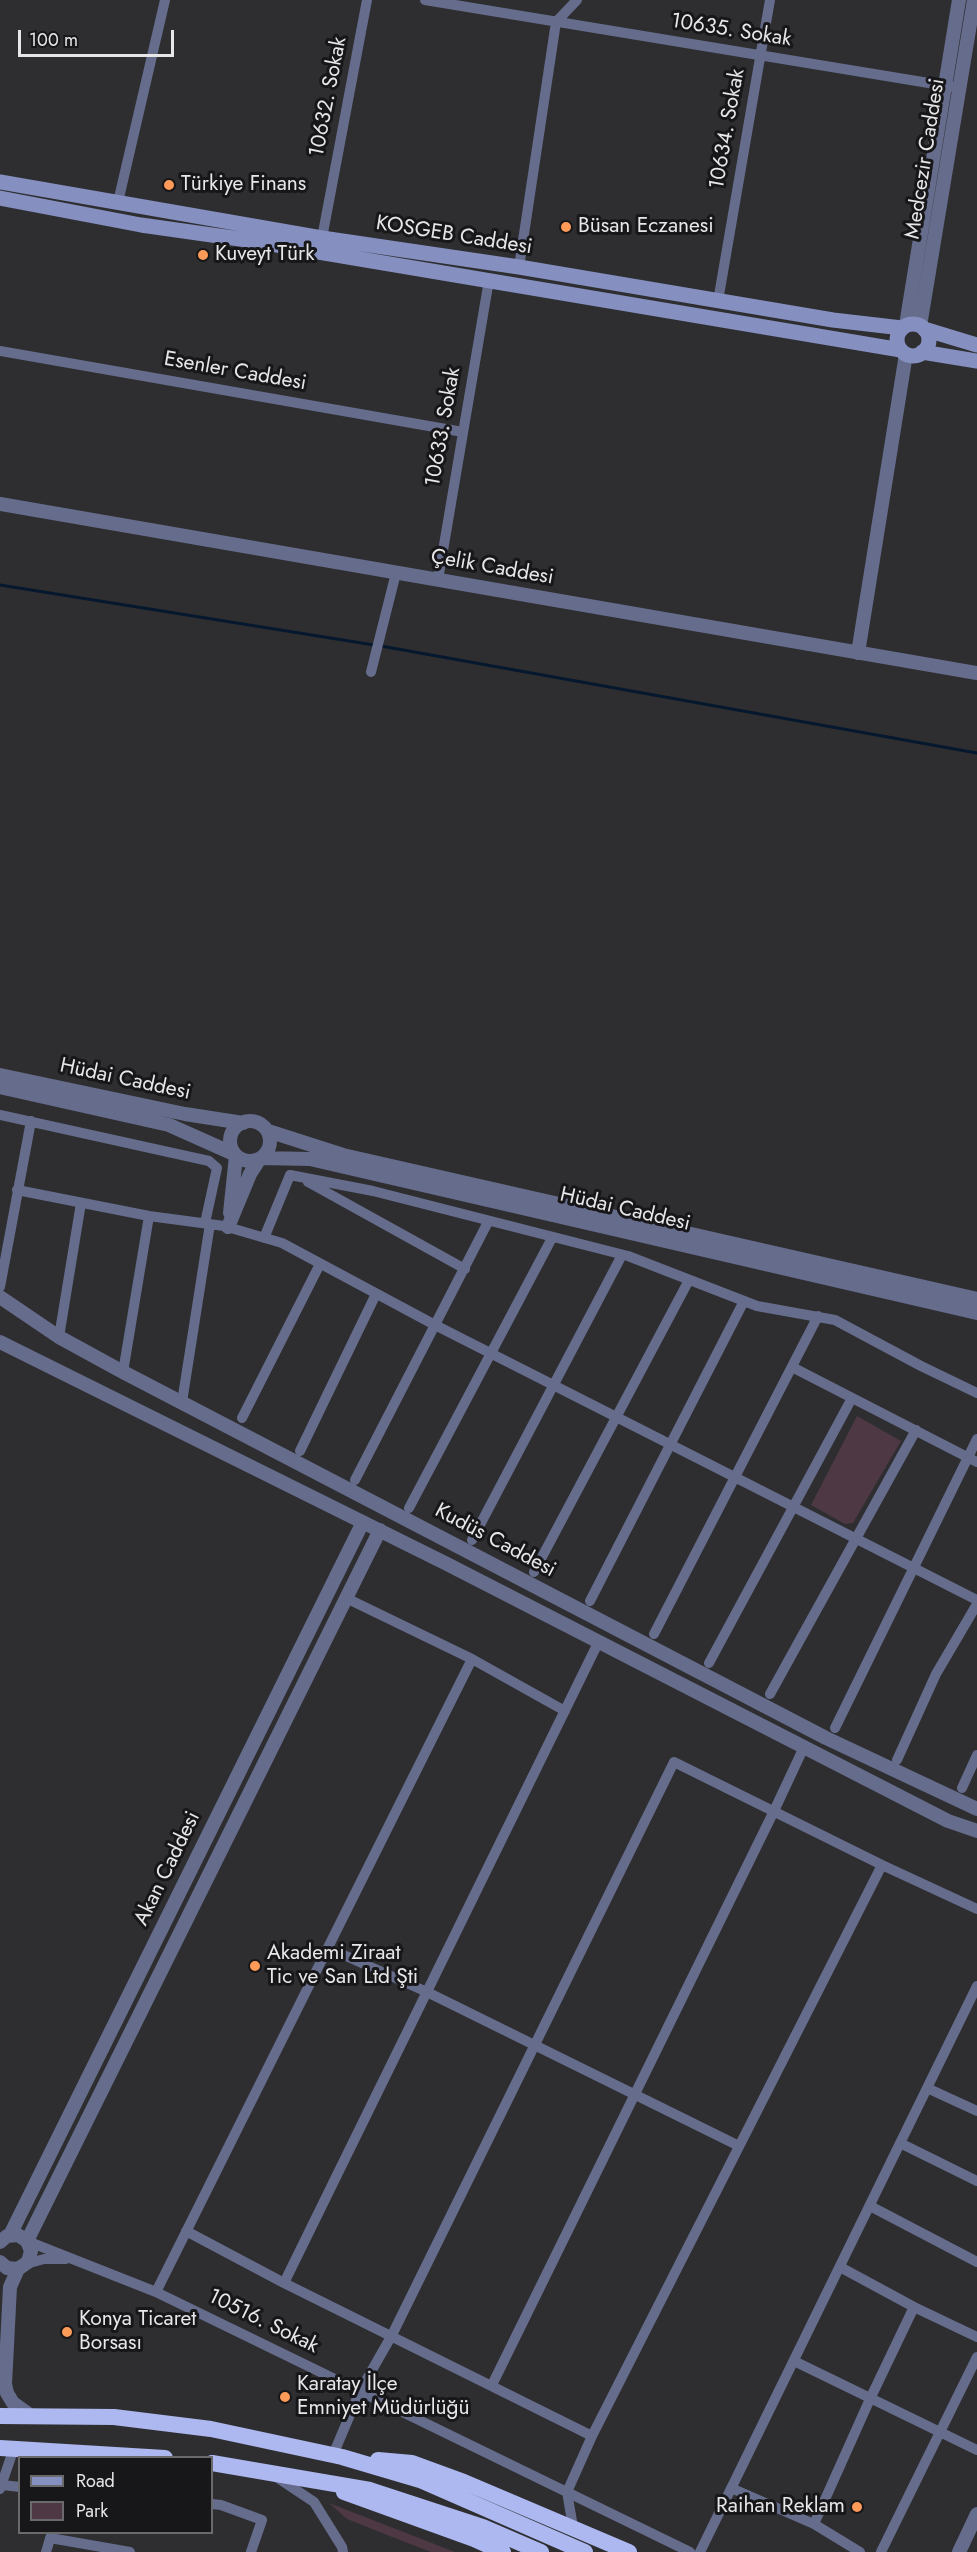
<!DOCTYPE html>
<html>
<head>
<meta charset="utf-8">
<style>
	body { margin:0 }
	#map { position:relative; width:977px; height:2552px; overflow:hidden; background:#2e2e31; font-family:Jost,sans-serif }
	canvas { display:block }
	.legend { position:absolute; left:18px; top:2456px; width:195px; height:78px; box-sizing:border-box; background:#171618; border:2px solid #6a6a6c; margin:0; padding:8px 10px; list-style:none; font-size:18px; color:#e7e7e9 }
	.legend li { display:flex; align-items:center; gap:12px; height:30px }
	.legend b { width:30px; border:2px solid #6a6a6c }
	.scale { position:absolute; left:18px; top:30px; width:156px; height:27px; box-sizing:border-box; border:3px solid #e7e7e9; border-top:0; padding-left:8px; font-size:18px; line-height:21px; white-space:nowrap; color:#e7e7e9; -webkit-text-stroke:4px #171618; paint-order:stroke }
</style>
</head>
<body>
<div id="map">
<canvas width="977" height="2552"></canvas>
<ul class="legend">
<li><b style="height:8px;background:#8590c1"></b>Road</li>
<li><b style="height:16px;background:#4d3844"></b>Park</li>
</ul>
<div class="scale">100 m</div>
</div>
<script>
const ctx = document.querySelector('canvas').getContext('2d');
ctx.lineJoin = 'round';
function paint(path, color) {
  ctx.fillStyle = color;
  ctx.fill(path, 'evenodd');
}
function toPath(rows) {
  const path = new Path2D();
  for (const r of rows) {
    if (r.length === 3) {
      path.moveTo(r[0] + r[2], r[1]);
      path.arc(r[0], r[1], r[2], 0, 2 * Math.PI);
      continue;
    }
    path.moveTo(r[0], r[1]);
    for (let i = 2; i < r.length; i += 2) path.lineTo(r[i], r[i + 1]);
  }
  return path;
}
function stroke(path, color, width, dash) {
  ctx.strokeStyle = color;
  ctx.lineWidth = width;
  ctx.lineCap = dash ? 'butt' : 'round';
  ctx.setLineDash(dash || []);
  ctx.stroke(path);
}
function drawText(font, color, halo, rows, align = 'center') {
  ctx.font = font + ' Jost,sans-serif';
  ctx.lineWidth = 6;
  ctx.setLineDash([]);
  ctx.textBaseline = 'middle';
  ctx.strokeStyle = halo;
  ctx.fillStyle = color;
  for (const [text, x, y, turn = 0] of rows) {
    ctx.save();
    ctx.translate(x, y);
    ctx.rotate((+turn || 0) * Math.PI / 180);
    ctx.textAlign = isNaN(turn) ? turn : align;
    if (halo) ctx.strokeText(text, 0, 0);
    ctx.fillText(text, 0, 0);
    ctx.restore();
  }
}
const green = toPath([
	[857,1416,901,1441,853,1523,845,1524,811,1505],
	[329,2503,455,2552,431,2552,387,2535,347,2519]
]);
const stream = toPath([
	[0,585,374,645],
	[381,646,977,753]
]);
const minor = toPath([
	[425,0,959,88],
	[118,202,165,0],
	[322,238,367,0],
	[519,267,556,22,577,0],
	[718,301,770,0],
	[0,351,463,432],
	[438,580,489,280],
	[371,672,396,573],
	[0,1115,209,1161,217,1168,205,1223],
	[308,1182,465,1269],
	[17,1190,149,1216,224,1226,282,1243,435,1325,977,1600],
	[264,1238,290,1175,373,1191,628,1256,757,1306,835,1320,921,1366,977,1393],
	[0,1287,31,1121],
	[59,1337,81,1203],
	[792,1367,977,1462],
	[123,1372,149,1216],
	[182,1402,210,1224],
	[242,1418,320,1264],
	[300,1451,376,1294],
	[355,1480,488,1222],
	[409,1508,552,1238],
	[472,1540,622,1255],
	[534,1572,689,1280],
	[346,1598,472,1659,565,1711],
	[590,1601,744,1301],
	[654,1634,818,1316],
	[709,1663,852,1398],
	[770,1694,916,1430],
	[835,1728,977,1439],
	[897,1760,936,1674,977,1604],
	[962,1788,977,1755],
	[328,1948,427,1992,739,2146],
	[927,2088,977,2111],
	[900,2143,977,2181],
	[870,2206,977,2262],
	[186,2231,284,2283,592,2436],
	[27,2241,156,2292,690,2552],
	[26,2264,44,2259,66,2259],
	[840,2267,914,2307,977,2337],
	[284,2283,599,1641],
	[156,2292,472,1659],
	[794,2361,977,2450],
	[492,2385,774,1811,804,1747],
	[333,2455,360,2391,392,2335,674,1762,882,1865],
	[275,2476,314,2502,342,2547,343,2552],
	[2,2485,20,2487],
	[731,2488,814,2524,860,2552],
	[0,2489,14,2448],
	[212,2504,221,2505,262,2520,251,2552],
	[814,2524,870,2399,914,2307],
	[573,2527,567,2492,592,2436,882,1865,977,1909],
	[50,2538,130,2552],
	[46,2552,52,2532],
	[700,2552,977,1986],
	[881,2552,977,2357]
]);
const tertiary = toPath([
	[906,325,959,0],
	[920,326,974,0],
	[0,504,977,673],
	[858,653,906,354],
	[0,1075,185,1114,243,1123],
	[0,1087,169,1125,234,1154],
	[250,1141,20],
	[268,1131,343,1155,977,1299],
	[262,1158,310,1159,977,1313],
	[230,1213,236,1156],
	[228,1227,250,1174,259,1160],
	[0,1297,59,1337,123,1372,826,1738,977,1809],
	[0,1342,447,1564,948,1821,977,1831],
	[10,2235,363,1522],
	[27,2241,380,1530],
	[0,2242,7,2236,18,2235,27,2241,31,2251,28,2262,18,2269,7,2268,0,2262],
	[18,2269,10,2287,5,2384,7,2393,13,2403,31,2416],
	[959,2552,977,2514]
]);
const secondary = toPath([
	[0,182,322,238,519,267,833,320,902,328],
	[0,198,141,225,247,240,901,350],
	[913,340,16],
	[924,329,977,345],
	[922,352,977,361]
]);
const trunk = toPath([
	[0,2416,114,2417,211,2429,342,2457,420,2480,585,2552],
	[0,2448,165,2458],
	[378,2460,412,2463,464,2482,629,2552],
	[212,2463,370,2490,483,2527,541,2552],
	[344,2492,474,2539,503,2552]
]);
const markers = [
	[169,185,6,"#ff9b59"],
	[566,227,6,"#ff9b59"],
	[203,255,6,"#ff9b59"],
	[255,1966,6,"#ff9b59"],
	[67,2332,6,"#ff9b59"],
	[285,2397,6,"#ff9b59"],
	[857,2507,6,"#ff9b59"]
];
const streetNames = [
	["10635. Sokak",731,31,9],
	["10632. Sokak",329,97,-79],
	["10634. Sokak",728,129,-80],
	["Medcezir Caddesi",926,159,-81],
	["KOSGEB Caddesi",454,236,9],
	["Esenler Caddesi",235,372,10],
	["10633. Sokak",444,427,-80],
	["Çelik Caddesi",492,568,10],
	["Hüdai Caddesi",125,1080,12],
	["Hüdai Caddesi",625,1210,13],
	["Kudüs Caddesi",495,1541,28],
	["Akan Caddesi",168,1869,-64],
	["10516. Sokak",263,2322,26]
];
const poiNames = [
	["Türkiye Finans",181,185],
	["Büsan Eczanesi",578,227],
	["Kuveyt Türk",215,255],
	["Akademi Ziraat",267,1954],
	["Tic ve San Ltd Şti",267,1978],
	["Konya Ticaret",79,2320],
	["Borsası",79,2344],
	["Karatay İlçe",297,2385],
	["Emniyet Müdürlüğü",297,2409],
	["Raihan Reklam",845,2507,"right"]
];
paint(green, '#4d3844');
stroke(stream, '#05182d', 3);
stroke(minor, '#666d8c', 10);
stroke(tertiary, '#666d8c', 14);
stroke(secondary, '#8590c1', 15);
stroke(trunk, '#acb8ef', 16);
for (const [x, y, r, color] of markers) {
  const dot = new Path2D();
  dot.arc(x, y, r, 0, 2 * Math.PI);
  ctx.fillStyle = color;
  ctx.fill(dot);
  stroke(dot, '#171618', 2);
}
drawText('21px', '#e7e7e9', '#171618', streetNames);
drawText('21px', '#e7e7e9', '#171618', poiNames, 'left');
</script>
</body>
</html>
